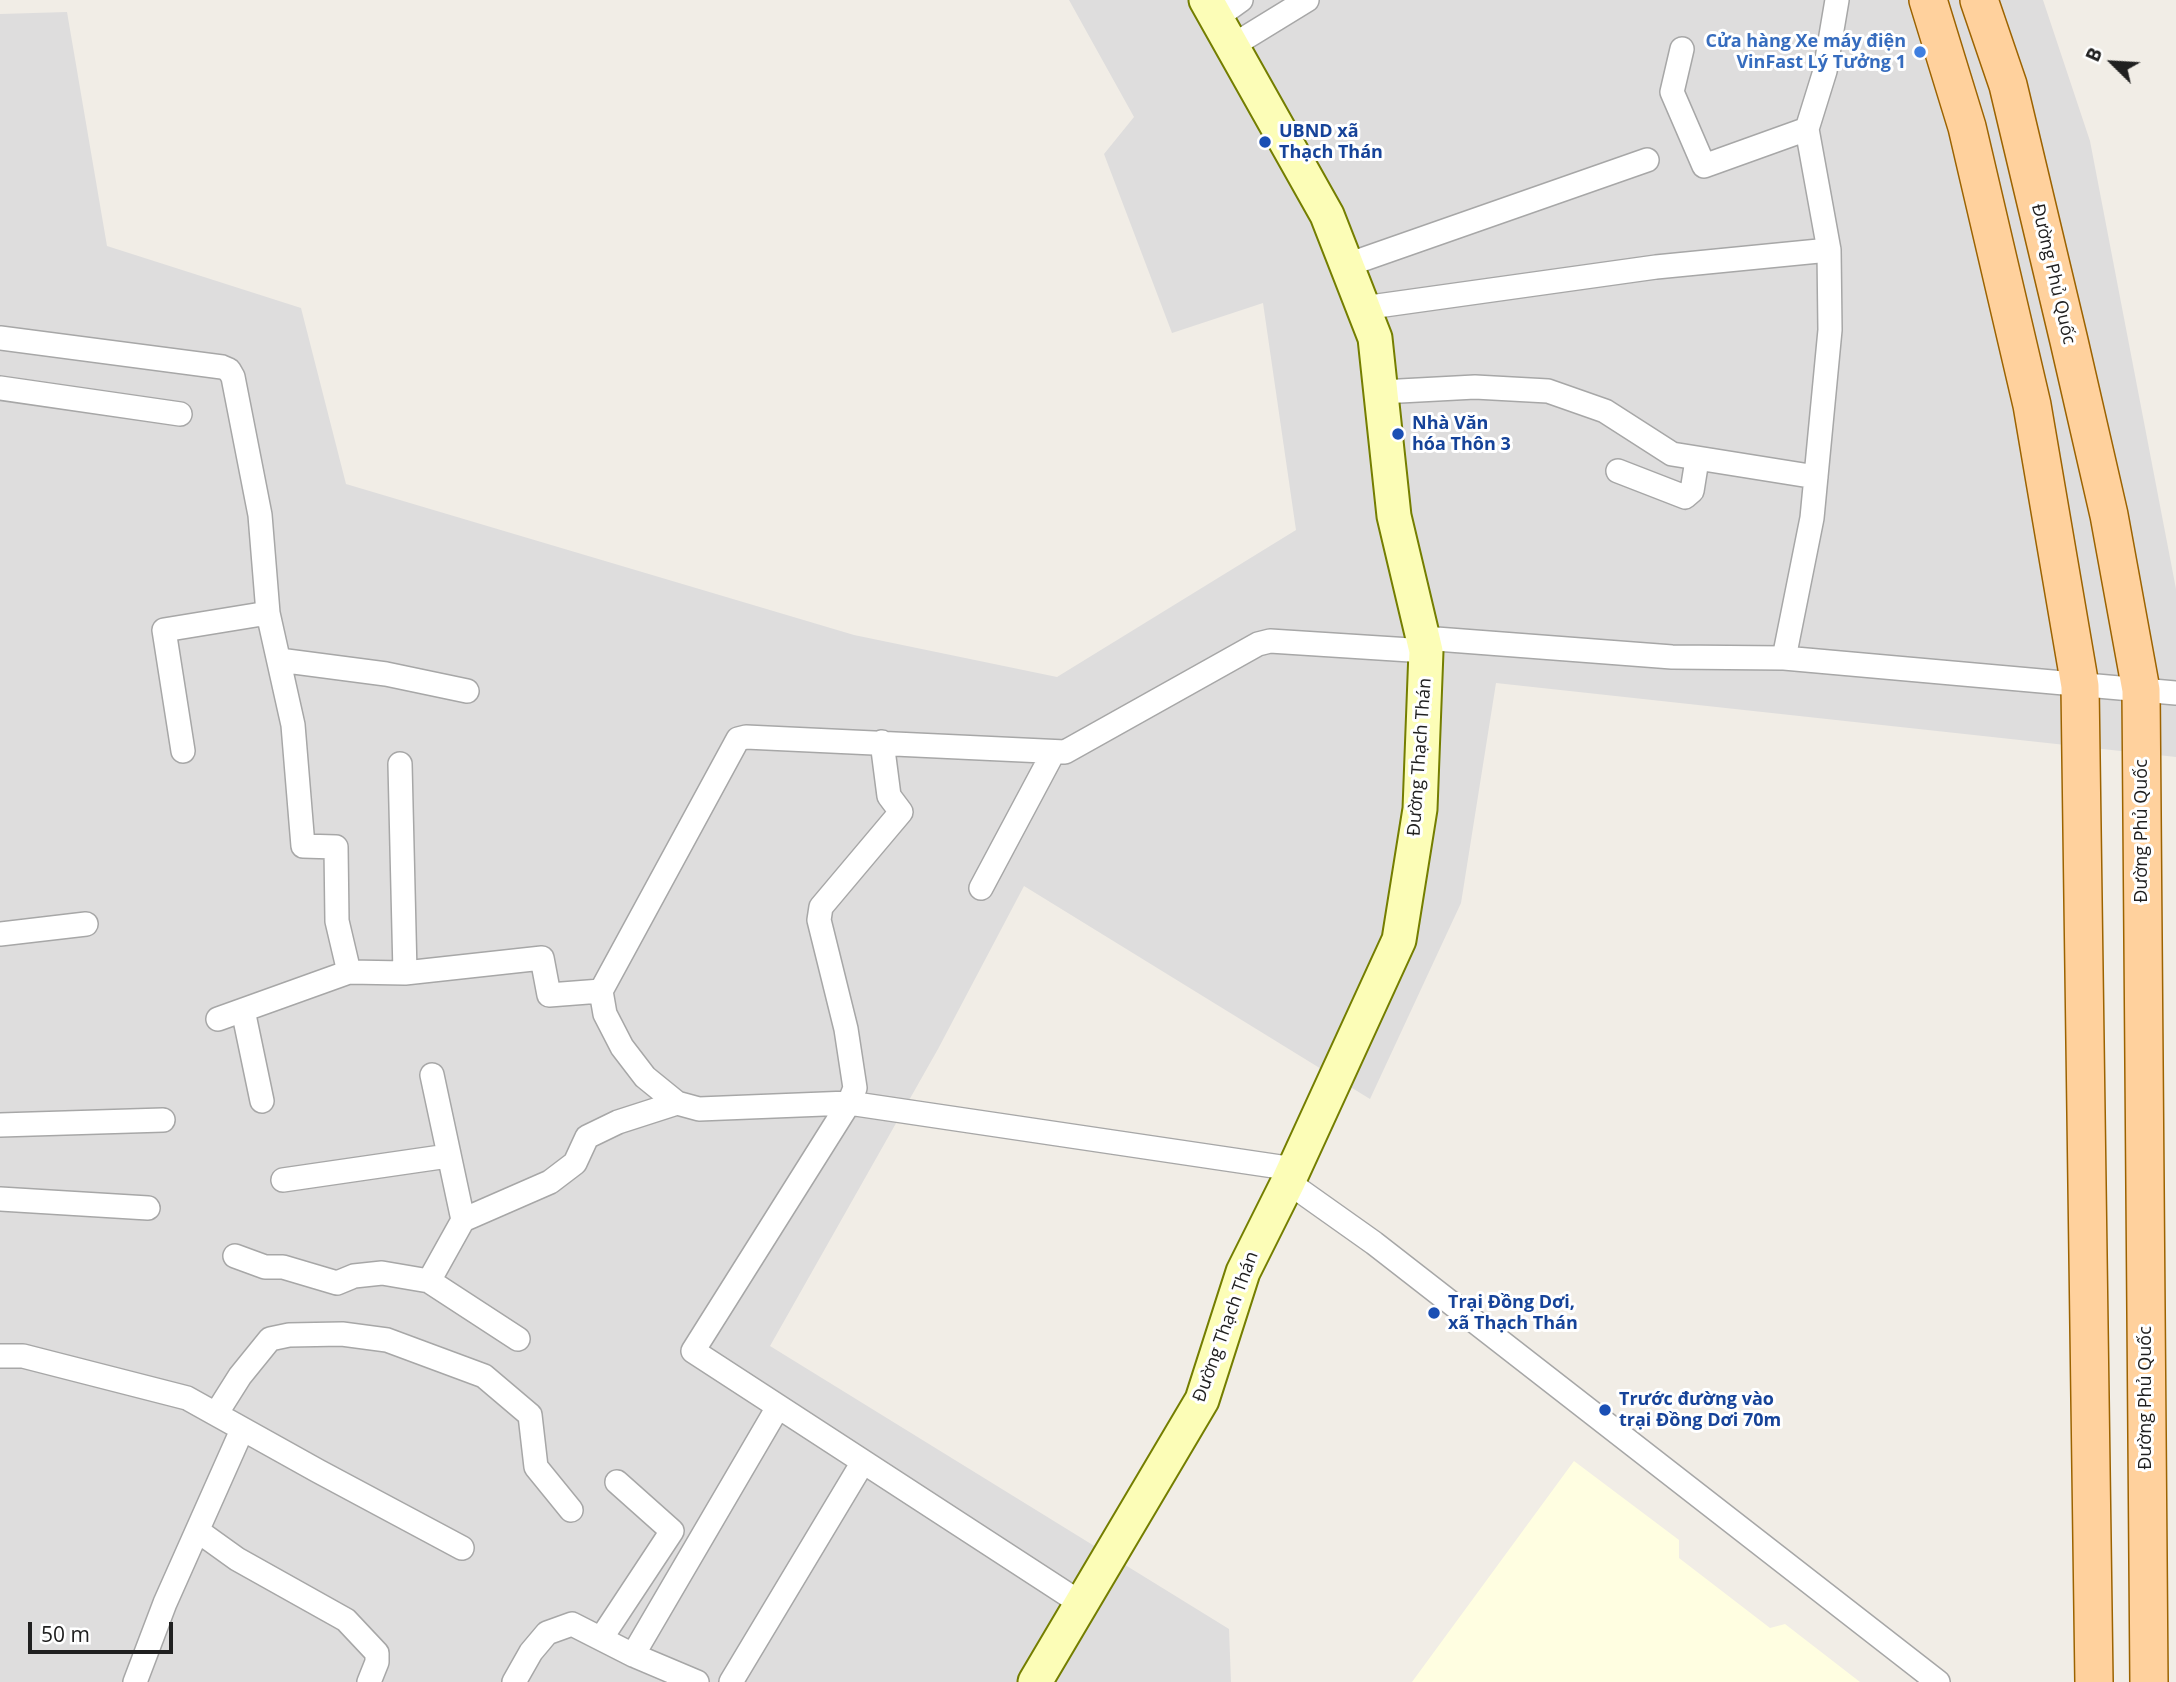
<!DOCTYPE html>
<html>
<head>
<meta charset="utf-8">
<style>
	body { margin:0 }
	#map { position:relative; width:2176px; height:1682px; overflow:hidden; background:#f1ede6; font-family:"Open Sans",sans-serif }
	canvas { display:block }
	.north { position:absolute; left:2078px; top:28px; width:70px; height:70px; -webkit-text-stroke:5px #fff; paint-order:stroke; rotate:294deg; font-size:19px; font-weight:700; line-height:28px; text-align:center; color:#202020 }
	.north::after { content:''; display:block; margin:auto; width:24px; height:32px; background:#202020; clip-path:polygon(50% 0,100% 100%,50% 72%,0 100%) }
	.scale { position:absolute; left:28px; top:1622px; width:145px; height:32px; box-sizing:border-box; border:4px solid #202020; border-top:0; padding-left:9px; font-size:21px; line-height:24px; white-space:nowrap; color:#202020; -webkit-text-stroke:5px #fff; paint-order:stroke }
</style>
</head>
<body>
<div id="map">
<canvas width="2176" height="1682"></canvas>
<div class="north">B</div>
<div class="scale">50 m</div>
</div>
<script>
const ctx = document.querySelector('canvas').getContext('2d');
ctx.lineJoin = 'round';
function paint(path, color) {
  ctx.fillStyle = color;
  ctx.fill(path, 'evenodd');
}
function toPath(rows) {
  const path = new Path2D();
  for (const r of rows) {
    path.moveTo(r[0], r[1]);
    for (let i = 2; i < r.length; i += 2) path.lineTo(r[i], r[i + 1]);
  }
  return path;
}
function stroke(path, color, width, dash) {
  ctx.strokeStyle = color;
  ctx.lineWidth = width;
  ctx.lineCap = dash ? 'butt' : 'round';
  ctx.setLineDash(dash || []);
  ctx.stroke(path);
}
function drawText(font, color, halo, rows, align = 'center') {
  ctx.font = font + ' "Open Sans",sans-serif';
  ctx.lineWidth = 6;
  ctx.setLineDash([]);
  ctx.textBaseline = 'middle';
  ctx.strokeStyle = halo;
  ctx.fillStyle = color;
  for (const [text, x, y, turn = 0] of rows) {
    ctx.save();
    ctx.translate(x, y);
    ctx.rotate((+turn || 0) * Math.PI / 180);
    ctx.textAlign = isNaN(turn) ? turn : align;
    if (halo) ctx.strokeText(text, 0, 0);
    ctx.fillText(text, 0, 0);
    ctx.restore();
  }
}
const residential = toPath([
	[1069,0,2043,0,2090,141,2176,589,2176,757,1496,683,1461,903,1370,1099,1024,886,938,1049,770,1346,1229,1629,1231,1682,0,1682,0,14,67,12,107,246,301,308,346,484,854,635,1057,677,1296,530,1263,303,1172,333,1104,154,1134,117]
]);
const education = toPath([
	[1574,1461,1679,1540,1679,1558,1770,1628,1785,1624,1860,1682,1412,1682]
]);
const street = toPath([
	[1216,18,1241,0],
	[1232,46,1307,0],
	[1682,49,1672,92,1704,166,1807,129],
	[1347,265,1647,160],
	[1363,308,1656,267,1829,250],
	[0,338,222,367,229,370,233,377,260,515,268,613,293,725,303,846,336,847,337,921,349,972,218,1019],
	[0,388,180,414],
	[1381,392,1475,387,1548,391,1605,411,1672,454,1816,477],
	[1618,471,1685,497,1692,491,1697,460],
	[1423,638,1672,657,1784,658,2176,693],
	[1784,658,1812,518,1830,330,1829,250,1807,129,1825,71,1837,0],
	[279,660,386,674,467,691],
	[882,742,889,796,901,812,821,907,819,920,846,1029,855,1088,849,1103,693,1351,1082,1604],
	[183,751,164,630,268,613],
	[981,888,1053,753],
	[0,934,86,924],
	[349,972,405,973,400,764],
	[405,973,542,958,549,995,601,991],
	[243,1010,262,1101],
	[432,1075,463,1220,550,1182,575,1163,587,1137,618,1122,677,1103],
	[0,1125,163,1120],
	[1294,1169,849,1103,699,1109,677,1103,645,1077,622,1047,605,1014,601,991,738,739,746,737,1065,752,1258,644,1270,641,1426,651],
	[283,1180,448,1156],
	[1288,1182,1374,1243,1938,1682],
	[0,1199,148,1208],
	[235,1256,265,1267,283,1267,337,1283,354,1276,382,1273,429,1281,518,1339],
	[429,1281,463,1220],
	[0,1356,23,1356,187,1398,318,1471,462,1548],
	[216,1414,240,1376,270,1339,289,1335,342,1334,387,1340,484,1376,530,1415,536,1467,571,1510],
	[198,1531,237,1559,346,1620,377,1653,377,1662,369,1682],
	[602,1637,672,1531,617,1482],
	[633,1655,778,1407],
	[135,1682,165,1603,242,1430],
	[514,1682,531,1652,547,1633,572,1624,633,1655,697,1682],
	[731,1682,863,1462]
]);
const secondary = toPath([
	[1035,1682,1202,1400,1243,1272,1288,1182,1399,940,1420,809,1426,651,1394,516,1375,338,1327,215,1206,0]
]);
const primary = toPath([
	[1928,0,1967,127,2032,405,2080,686,2094,1682],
	[1979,0,2008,85,2069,341,2109,515,2141,690,2149,1682]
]);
const markers = [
	[1920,52,7,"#3f7fe0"],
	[1265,142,7,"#1a4fb4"],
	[1398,434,7,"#1a4fb4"],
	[1434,1313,7,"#1a4fb4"],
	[1605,1410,7,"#1a4fb4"]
];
const shopNames = [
	["Cửa hàng Xe máy điện",1906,42],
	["VinFast Lý Tưởng 1",1906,63]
];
const transitNames = [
	["UBND xã",1279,132],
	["Thạch Thán",1279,153],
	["Nhà Văn",1412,424],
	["hóa Thôn 3",1412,445],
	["Trại Đồng Dơi,",1448,1303],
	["xã Thạch Thán",1448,1324],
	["Trước đường vào",1619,1400],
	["trại Đồng Dơi 70m",1619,1421]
];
const streetNames = [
	["Đường Phủ Quốc",2053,274,77],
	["Đường Thạch Thán",1420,757,-86],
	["Đường Phủ Quốc",2142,831,-90],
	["Đường Thạch Thán",1226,1327,-70],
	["Đường Phủ Quốc",2146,1398,-90]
];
paint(residential, '#dedddd');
paint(education, '#fffee1');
stroke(street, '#a7a7a7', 26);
stroke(secondary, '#747e00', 37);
stroke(primary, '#9c6300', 40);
stroke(street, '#fff', 23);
stroke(secondary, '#fcfdb7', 33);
stroke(primary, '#ffd19d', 37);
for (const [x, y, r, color] of markers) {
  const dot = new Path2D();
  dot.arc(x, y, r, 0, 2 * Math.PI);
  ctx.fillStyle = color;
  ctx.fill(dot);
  stroke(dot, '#fff', 2.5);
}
drawText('bold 18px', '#366cbe', '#fff', shopNames, 'right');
drawText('bold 18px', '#164399', '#fff', transitNames, 'left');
drawText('18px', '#202020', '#fff', streetNames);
</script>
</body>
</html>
